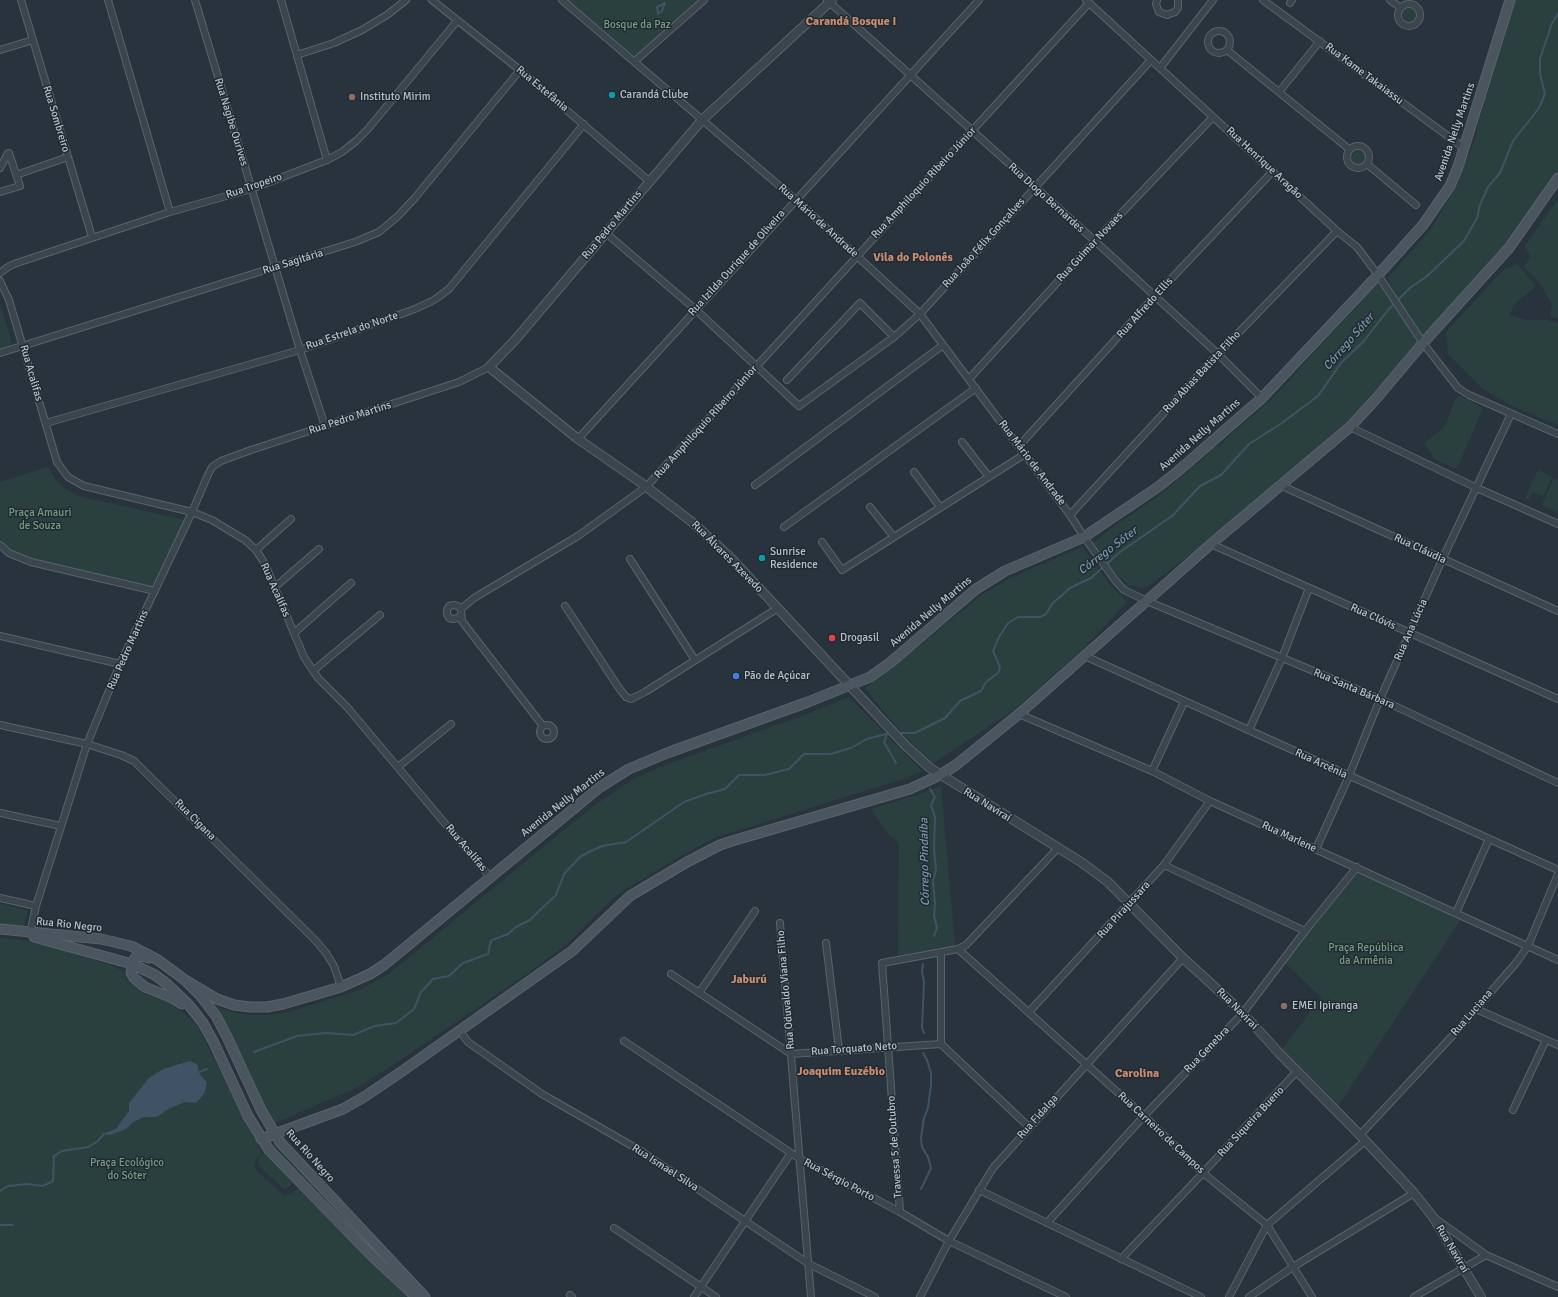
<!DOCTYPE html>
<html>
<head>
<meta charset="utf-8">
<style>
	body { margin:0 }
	canvas { display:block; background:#28333d }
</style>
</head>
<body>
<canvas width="1558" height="1297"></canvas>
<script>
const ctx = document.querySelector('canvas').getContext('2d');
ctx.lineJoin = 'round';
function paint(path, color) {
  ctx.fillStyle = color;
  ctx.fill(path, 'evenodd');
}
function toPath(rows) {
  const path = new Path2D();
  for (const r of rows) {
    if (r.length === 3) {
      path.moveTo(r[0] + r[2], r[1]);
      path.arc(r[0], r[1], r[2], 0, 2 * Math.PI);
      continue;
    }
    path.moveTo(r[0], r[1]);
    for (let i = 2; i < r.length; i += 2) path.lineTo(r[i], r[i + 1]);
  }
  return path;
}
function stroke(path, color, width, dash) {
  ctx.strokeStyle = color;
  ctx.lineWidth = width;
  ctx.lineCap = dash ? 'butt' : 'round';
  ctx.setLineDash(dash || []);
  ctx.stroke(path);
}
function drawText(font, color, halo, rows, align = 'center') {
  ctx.font = font + ' Signika,sans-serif';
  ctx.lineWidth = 3;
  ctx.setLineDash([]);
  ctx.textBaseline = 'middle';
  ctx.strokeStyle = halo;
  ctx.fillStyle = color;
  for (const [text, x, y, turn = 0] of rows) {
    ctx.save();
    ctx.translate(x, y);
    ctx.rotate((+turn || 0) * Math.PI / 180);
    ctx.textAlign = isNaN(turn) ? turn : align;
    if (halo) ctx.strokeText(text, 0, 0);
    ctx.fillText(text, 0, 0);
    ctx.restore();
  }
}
const green = toPath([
	[568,0,701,0,637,58],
	[1508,0,1558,0,1558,174,1507,245,1349,424,1208,542,1145,588,1129,585,1112,570,1093,543,1116,525,1160,495,1204,458,1212,448,1218,446,1273,398,1329,336,1330,332,1332,333,1382,279,1392,290,1388,278,1431,229,1456,187,1475,139],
	[1410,15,7],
	[1359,158,7],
	[1558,199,1558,319,1550,316,1552,304,1540,283,1524,267,1530,256,1524,247],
	[1517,264,1536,286,1515,304,1509,315,1526,320,1547,320,1558,323,1558,425,1510,405,1482,388,1448,354,1446,332,1503,270],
	[0,305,7,326,12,345,0,349],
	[1460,396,1483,408,1457,469,1432,458,1432,454,1424,443,1443,428,1448,419,1455,399],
	[48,467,55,479,64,488,78,496,185,520,152,588,33,559,11,550,2,542,0,537,0,482],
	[1538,470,1552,477,1544,496,1533,492,1529,500,1525,498],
	[1554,478,1558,480,1558,508,1556,512,1542,505],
	[1082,547,1111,586,1127,602,1081,651,1015,709,932,764,888,717,865,688,923,643,980,596,1010,578],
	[849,697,920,769,921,772,903,779,717,837,684,854,626,889,610,901,565,946,528,973,396,1063,358,1087,273,1124,233,1040,213,1003,224,1010,250,1015,267,1015,285,1013,360,990,390,973,591,808,635,778,671,763,813,712],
	[941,786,955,946,898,956,899,842,890,836,871,809,920,794],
	[1359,872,1445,912,1461,919,1337,1108,1281,1051,1321,997,1285,963,1306,933],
	[0,904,28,910,23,928,0,926],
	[0,938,22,940,56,948,109,965,121,970,129,982,145,994,169,1003,190,1018,197,1026,208,1046,262,1153,256,1160,254,1165,256,1170,283,1195,288,1195,292,1193,299,1187,367,1258,408,1297,0,1297],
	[275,1142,378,1254,404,1281,371,1252,316,1191,301,1176,287,1188,284,1189,260,1167,258,1163,259,1158,267,1150,266,1148]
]);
const water = toPath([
	[190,1061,198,1065,198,1072,207,1083,204,1094,196,1103,185,1102,168,1109,157,1117,144,1117,133,1122,126,1129,110,1135,102,1134,116,1129,129,1111,129,1103,149,1078,163,1069]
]);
const stream = toPath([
	[665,3,662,11,658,14,657,7,665,3],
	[898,733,915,733,945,718,960,701,981,691,986,682,998,673,1000,667,993,651,999,637,1008,623,1018,617,1040,617,1046,614,1052,604,1070,588,1091,578,1120,552,1172,516,1200,486,1221,475,1249,444,1282,423,1318,396,1341,363,1363,342,1388,310,1411,287,1426,277,1464,241,1477,218,1480,205,1488,187,1500,173,1513,141,1539,108,1545,94,1540,74,1540,59,1552,23,1558,14],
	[887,734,884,742,896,763],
	[930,789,935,797,931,805,935,817,934,849,936,870,933,881,935,903,934,915,937,928,934,936],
	[923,964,922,971,924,982,922,1028,924,1033],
	[254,1052,297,1036,325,1033,353,1035,375,1026,396,1023,414,1009,421,992,433,979,449,976,463,963,488,954,490,944,492,940,508,934,516,927,530,920,541,909,556,895,564,874,581,856,602,846,626,842,684,802,706,794,725,789,739,775,765,775,789,769,804,754,831,754,851,748,867,739,890,733],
	[197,1073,207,1069],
	[921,1189,931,1168,928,1157,922,1147,921,1138,924,1118,928,1108,931,1085,931,1073,927,1060,923,1053],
	[0,1191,8,1186,27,1184,43,1186,53,1181,54,1156,62,1151,88,1147,98,1141,104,1134],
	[0,1225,13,1225]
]);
const minor = toPath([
	[21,0,92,237],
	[108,0,170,212],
	[195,0,300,350,325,426],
	[281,0,327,160],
	[432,0,520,70,649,181],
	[562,0,796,200,920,314,1070,515,1084,537,1115,580,1124,590,1147,601,1380,699,1558,783],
	[827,0,1095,241,1218,354,1262,398],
	[1086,0,1337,231,1357,247,1378,275,1423,343,1458,388,1469,395,1558,434],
	[1157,0,1156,4,1159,12,1167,15,1175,12,1178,8,1178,0],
	[1263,0,1464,148],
	[1390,0,1401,8],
	[1290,3,1292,0],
	[1409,15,11],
	[1219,42,11],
	[0,50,33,40],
	[1227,50,1349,149],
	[297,55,334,43,362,30,387,15,406,0],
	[635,61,704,0],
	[1160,68,1213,0],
	[1279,92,1320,41],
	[1358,157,11],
	[1367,164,1416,205],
	[0,168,8,153,9,153,20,186,0,192],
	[16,175,68,157],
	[606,233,695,309,799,406,894,337,920,314,1151,60],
	[0,273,8,267,14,264,170,212,251,189,327,160,342,152,356,141,368,129,457,21],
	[0,281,9,300,57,462,68,477,84,486,192,512,212,520,245,540,256,550,265,564,304,657,318,678,347,707,490,877],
	[0,353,355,242,379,232,398,216,414,199,520,70],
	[969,379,1095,241,1213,117],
	[787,380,860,303,894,337],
	[46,423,300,350,415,309,434,300,449,289,584,124],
	[1350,427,1477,488,1558,524],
	[578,439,979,0],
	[962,442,989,477],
	[1019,446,1155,296,1273,171],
	[914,472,940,507],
	[755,485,943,345],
	[1282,486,1558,611],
	[870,507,894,537],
	[1070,515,1218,354,1337,231],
	[784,527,976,388],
	[822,542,842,570,1025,454],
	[1211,544,1558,699],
	[0,545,9,553,31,562,155,591],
	[256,550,291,519],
	[630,559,695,660],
	[275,587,319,549],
	[565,606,619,688,626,697,631,699,645,692,778,608],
	[461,609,474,598,578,536,646,487,1089,3],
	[461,615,458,618,453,619,449,618,447,614,447,610,449,606,454,605,458,606,461,609,462,621,468,629,543,726],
	[294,633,351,583],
	[0,636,120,664],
	[1085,656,1558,870],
	[313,671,380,615],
	[1019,714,1152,771,1210,801,1558,960],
	[0,725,87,744,121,755,134,761,316,941,326,953,334,966,341,987],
	[547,732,7],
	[1249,730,1282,658,1309,588],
	[398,767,451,724],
	[1152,771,1184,702],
	[0,813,61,826],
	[1316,849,1349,776,1380,699,1442,560,1511,414],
	[1164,865,1305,931],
	[0,898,36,906],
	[1456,913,1489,839],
	[780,923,811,1297],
	[30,934,36,906,87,744,120,664,192,512,207,477,212,467,221,461,251,450,459,382,489,367],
	[826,943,839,1050],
	[958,949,1144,1116,1203,1173,1267,1225,1312,1297],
	[671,974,791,1054,941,1044],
	[699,993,755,911],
	[1476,1009,1558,1045],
	[1029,1012,1164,865,1210,801],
	[460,1031,468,1042,542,1094,641,1151,809,1264,875,1297],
	[624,1041,800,1159,900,1212,949,1241,1066,1297],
	[941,1044,1029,1127],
	[941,1044,941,952],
	[1513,1110,1546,1040],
	[1360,1135,1455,1033,1516,963,1528,946,1558,874],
	[979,1190,1201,1297],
	[900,1212,882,963,958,949,966,945,1058,848],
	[1436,1219,1486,1255,1558,1287],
	[1047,1223,1144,1116,1243,1013,1305,931,1357,867],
	[614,1228,716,1297],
	[1121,1259,1203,1173,1297,1071],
	[570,1295,572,1297],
	[694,1297,791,1153],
	[920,1297,949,1241,993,1168,1183,958],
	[1229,1297,1267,1225,1365,1141],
	[1249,1297,1293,1267,1414,1193],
	[1414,1297,1486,1255]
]);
const tertiary = toPath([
	[832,0,702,120,515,340,489,367,578,439,640,482,692,522,731,558,906,746,930,768,1081,862,1108,882,1183,958,1243,1013,1279,1053,1360,1135,1414,1193,1433,1217,1481,1297]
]);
const secondary = toPath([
	[0,929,101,939,131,946,158,960,185,980,200,995,216,1016,227,1037,261,1110,280,1142,425,1297],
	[34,937,132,964,155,975,167,984,188,1004,203,1023,214,1043,248,1116,269,1150,370,1254,416,1297],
	[149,958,143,956,135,958,132,964,131,973,134,978,145,987,172,998,182,1004],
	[185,980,217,999,234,1005,251,1007,267,1007,283,1004,341,987,370,974,384,965,600,787,629,769,667,753,808,702,870,677,891,662,976,589,1005,571,1084,537,1158,487,1177,472,1262,398,1378,275,1423,225,1450,186,1458,167,1510,0],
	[261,1139,343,1109,364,1097,401,1072,572,951,630,896,687,862,720,845,732,841,910,789,940,775,956,765,1019,714,1211,544,1350,427,1375,400,1423,343,1509,248,1558,178]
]);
const markers = [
	[612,95,4,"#0f9aa8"],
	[352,97,4,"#8d6e63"],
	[762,558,4,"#0f9aa8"],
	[832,638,4,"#e0444e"],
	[736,676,4,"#3f7fe0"],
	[1284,1006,4,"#8d6e63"]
];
const parkNames = [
	["Bosque da Paz",637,25],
	["Praça Amauri",40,513],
	["de Souza",40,526],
	["Praça República",1366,948],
	["da Armênia",1366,961],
	["Praça Ecológico",127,1163],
	["do Sóter",127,1176]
];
const streetNames = [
	["Rua Kame Takaiassu",1364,74,37],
	["Rua Estefânia",542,89,40],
	["Rua Sombreiro",56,119,73],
	["Rua Nagibe Ourives",231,122,73],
	["Avenida Nelly Martins",1455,132,-71],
	["Rua Henrique Aragão",1264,163,43],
	["Rua Amphiloquio Ribeiro Júnior",924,183,-47],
	["Rua Tropeiro",254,186,-19],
	["Rua Diogo Bernardes",1046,198,42],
	["Rua Mário de Andrade",818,221,42],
	["Rua Pedro Martins",612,225,-50],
	["Rua João Félix Gonçalves",984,243,-48],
	["Rua Guimar Novaes",1090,247,-47],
	["Rua Sagitária",293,262,-17],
	["Rua Izilda Ourique de Oliveira",737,263,-48],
	["Rua Alfredo Ellis",1145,308,-48],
	["Rua Estrela do Norte",352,331,-19],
	["Rua Abias Batista Filho",1202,372,-47],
	["Rua Acalifas",31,373,74],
	["Rua Pedro Martins",350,418,-18],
	["Rua Amphiloquio Ribeiro Júnior",706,422,-48],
	["Avenida Nelly Martins",1200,435,-41],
	["Rua Mário de Andrade",1032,463,53],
	["Rua Cláudia",1420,549,25],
	["Rua Álvares Azevedo",727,557,45],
	["Rua Acalifas",275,590,66],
	["Avenida Nelly Martins",931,612,-40],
	["Rua Clóvis",1373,617,24],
	["Rua Ana Lúcia",1411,630,-66],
	["Rua Pedro Martins",128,650,-66],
	["Rua Santa Bárbara",1354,689,23],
	["Rua Arcênia",1321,764,25],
	["Avenida Nelly Martins",563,803,-38],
	["Rua Naviraí",987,805,32],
	["Rua Cigana",195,820,45],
	["Rua Marlene",1289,837,25],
	["Rua Acalifas",466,848,50],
	["Rua Pirajussara",1124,910,-48],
	["Rua Rio Negro",69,925,6],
	["Rua Oduvaldo Viana Filho",786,990,-95],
	["Rua Naviraí",1237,1009,45],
	["Rua Luciana",1472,1013,-49],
	["Rua Torquato Neto",854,1049,-4],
	["Rua Genebra",1207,1050,-46],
	["Rua Fidalga",1038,1117,-48],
	["Rua Siqueira Bueno",1251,1122,-47],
	["Rua Carneiro de Campos",1161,1133,43],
	["Travessa 5 de Outubro",895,1147,-94],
	["Rua Rio Negro",310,1156,48],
	["Rua Ismael Silva",665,1168,33],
	["Rua Sérgio Porto",839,1180,28],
	["Rua Naviraí",1452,1249,59]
];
const poiNames = [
	["Carandá Clube",620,95],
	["Instituto Mirim",360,97],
	["Sunrise",770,552],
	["Residence",770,565],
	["Drogasil",840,638],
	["Pão de Açúcar",744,676],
	["EMEI Ipiranga",1292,1006]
];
const neighbourhoodNames = [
	["Carandá Bosque I",851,22],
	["Vila do Polonês",913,258],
	["Jaburú",749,980],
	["Joaquim Euzébio",841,1072],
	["Carolina",1137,1074]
];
const waterNames = [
	["Córrego Sóter",1349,342,-49],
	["Córrego Sóter",1108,551,-37],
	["Córrego Pindaíba",925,862,-91]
];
paint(green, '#2a403f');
paint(water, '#3f5364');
stroke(stream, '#3f5364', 2);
stroke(minor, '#59636b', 8);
stroke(tertiary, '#59636b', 10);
stroke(secondary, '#59636b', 11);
stroke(minor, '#3b454d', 6);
stroke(tertiary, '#3b454d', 8);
stroke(secondary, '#4a5560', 9);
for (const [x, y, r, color] of markers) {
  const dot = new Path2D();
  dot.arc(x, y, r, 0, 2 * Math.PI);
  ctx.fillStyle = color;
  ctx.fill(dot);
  stroke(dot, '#202a33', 1.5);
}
drawText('11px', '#789c7c', '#202a33', parkNames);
drawText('11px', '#b8c0c8', '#202a33', streetNames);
drawText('11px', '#b8c0c8', '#202a33', poiNames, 'left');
drawText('bold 12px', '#cb8d70', '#202a33', neighbourhoodNames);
drawText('italic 12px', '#7b94a8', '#202a33', waterNames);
</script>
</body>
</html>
